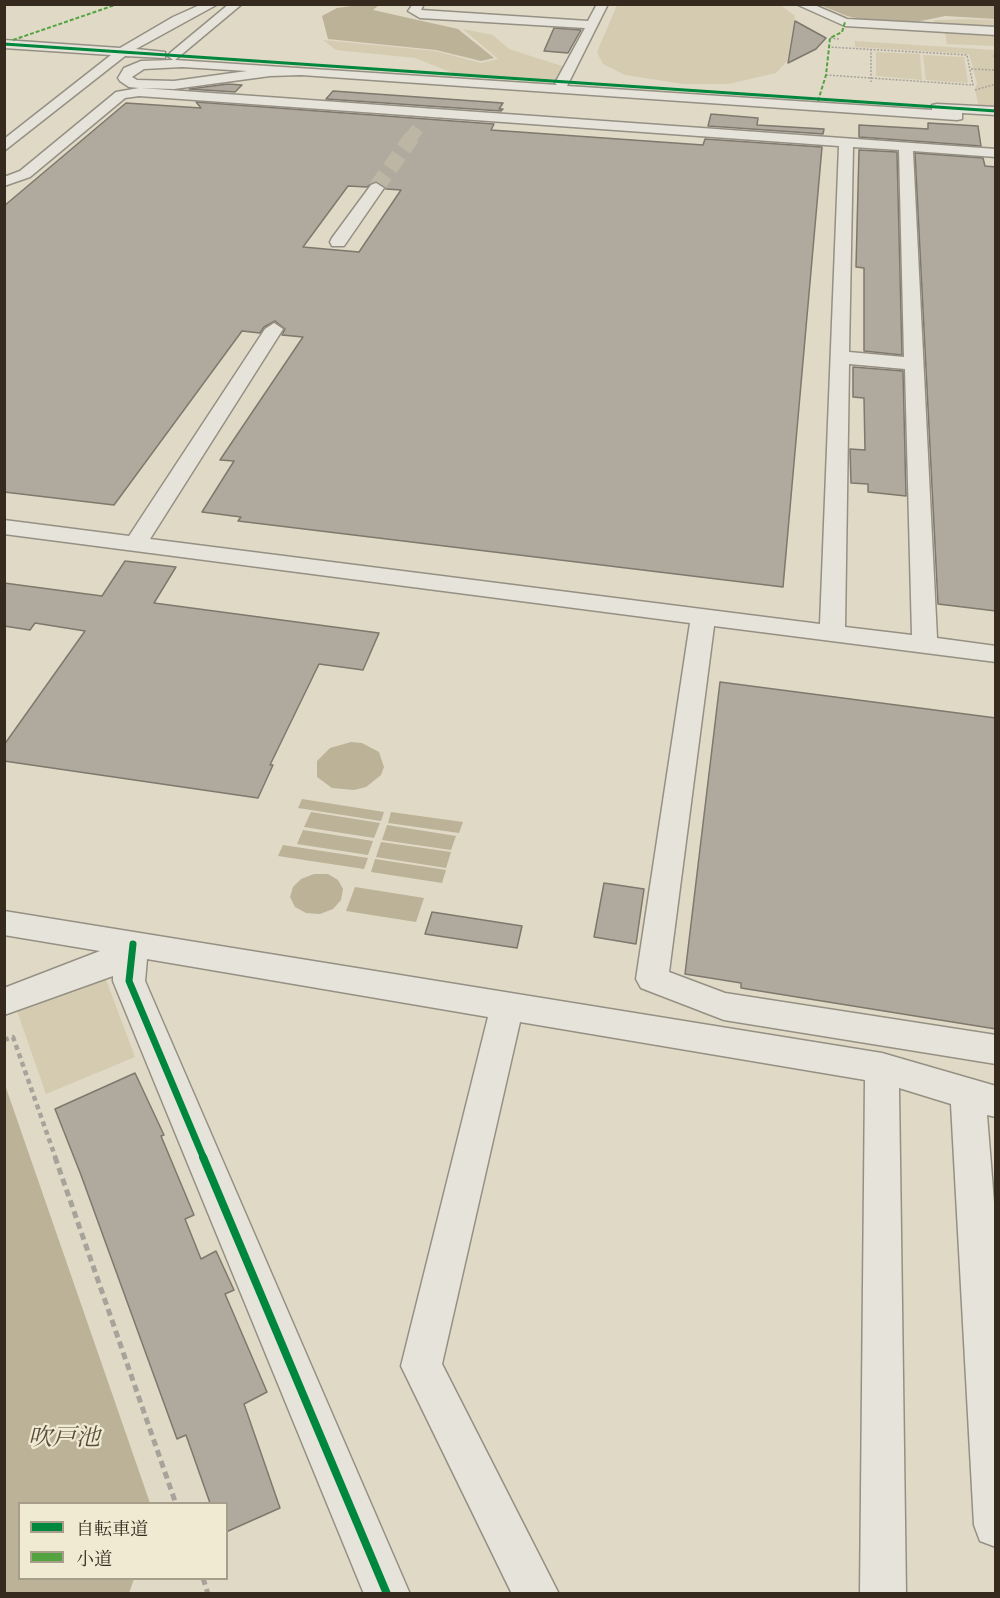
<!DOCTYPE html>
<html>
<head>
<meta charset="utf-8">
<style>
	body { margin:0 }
	#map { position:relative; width:1000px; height:1598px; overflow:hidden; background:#e0d9c6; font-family:"Old Standard TT","Noto Serif JP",serif }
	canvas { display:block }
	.frame { position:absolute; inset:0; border:6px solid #352a1d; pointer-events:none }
	.legend { position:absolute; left:18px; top:1502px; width:210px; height:78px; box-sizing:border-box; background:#f1ead3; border:2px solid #a69d8a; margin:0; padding:8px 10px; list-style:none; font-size:18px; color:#352a1d }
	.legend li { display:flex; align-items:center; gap:12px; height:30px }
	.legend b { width:30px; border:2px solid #a69d8a }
</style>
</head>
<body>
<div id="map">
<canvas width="1000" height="1598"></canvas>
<div class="frame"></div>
<ul class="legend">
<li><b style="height:8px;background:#00873e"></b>自転車道</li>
<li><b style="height:8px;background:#53a441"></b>小道</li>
</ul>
</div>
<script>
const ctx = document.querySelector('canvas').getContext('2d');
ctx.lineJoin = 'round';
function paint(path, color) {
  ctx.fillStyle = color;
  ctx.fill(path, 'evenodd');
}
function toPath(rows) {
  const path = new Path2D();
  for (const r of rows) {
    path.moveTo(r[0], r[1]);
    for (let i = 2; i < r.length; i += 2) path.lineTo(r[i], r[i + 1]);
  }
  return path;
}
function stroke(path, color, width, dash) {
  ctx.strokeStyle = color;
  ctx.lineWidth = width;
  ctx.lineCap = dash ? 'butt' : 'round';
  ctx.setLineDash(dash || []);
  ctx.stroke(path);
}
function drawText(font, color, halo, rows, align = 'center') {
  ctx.font = font + ' "Old Standard TT","Noto Serif JP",serif';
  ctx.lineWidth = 4.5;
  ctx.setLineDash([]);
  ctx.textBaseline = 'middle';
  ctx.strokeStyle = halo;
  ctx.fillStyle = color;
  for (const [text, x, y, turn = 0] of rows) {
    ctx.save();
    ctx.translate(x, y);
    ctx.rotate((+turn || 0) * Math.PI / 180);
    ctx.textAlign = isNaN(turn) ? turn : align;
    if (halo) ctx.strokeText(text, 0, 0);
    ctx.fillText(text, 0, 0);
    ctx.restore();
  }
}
const green = toPath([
	[617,5,780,5,795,16,787,61,776,73,728,84,684,84,625,75,603,64,597,52],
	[966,19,995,20,995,27,935,24,934,20],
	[463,29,493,35,509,49,565,67,557,81,453,73,415,58,336,50,323,40,435,51,481,63,498,59],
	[945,32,995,35,995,46,947,44],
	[855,41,995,50,995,107,979,106,975,90,977,83,969,54,855,47],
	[876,52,920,54,922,80,876,76],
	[923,55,964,57,968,83,926,80],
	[105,977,135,1057,46,1094,17,1011]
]);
const water = toPath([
	[359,5,379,5,373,10,458,29,494,58,481,61,436,50,328,39,322,16,337,8],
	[820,5,995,5,995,19,945,16,916,22,861,19,847,16],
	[351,742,362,743,379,752,384,767,381,775,366,787,354,790,332,788,317,777,317,761,330,748],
	[302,799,384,812,381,821,298,808],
	[311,812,380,823,374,838,304,827],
	[391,812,463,822,459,833,388,823],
	[387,825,456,836,451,850,382,840],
	[303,830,373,841,368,855,297,844],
	[381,842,451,852,446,868,376,857],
	[283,845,368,858,364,869,278,856],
	[375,859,446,870,442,883,371,872],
	[314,874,328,874,338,880,343,889,341,900,333,909,320,914,306,913,295,907,290,897,293,887,301,879],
	[355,887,424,898,416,922,346,911],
	[4,1082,150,1503,20,1504,20,1578,134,1579,129,1593,5,1593]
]);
const stream = toPath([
	[993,55,996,55,996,57,993,57,993,55]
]);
const building = toPath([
	[795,21,826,38,816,49,788,63,795,21],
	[554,28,581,30,568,53,544,51,554,28],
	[228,84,242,85,235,92,189,89,228,84],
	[333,91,503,103,499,109,503,109,501,111,326,99,333,91],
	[196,102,494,124,491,130,703,145,705,139,822,147,783,587,238,521,241,517,202,512,234,461,220,460,303,337,282,335,285,329,275,321,264,327,260,333,242,331,114,505,4,492,4,206,126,103,201,108,196,102],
	[375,181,386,189,401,190,359,252,303,247,348,186,367,187,375,181],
	[711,114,758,118,757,125,824,129,823,134,708,126,711,114],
	[928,123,978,126,981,146,859,137,859,125,928,129,928,123],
	[859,150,897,152,902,355,864,351,864,268,856,267,859,150],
	[915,153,983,158,985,166,996,167,996,611,938,604,915,153],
	[853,367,903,371,906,496,868,492,868,484,851,483,850,449,865,450,864,398,853,397,853,367],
	[125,561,176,567,154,603,379,633,363,670,319,664,270,765,273,765,258,798,4,761,4,745,85,631,35,623,30,630,4,626,4,583,102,596,125,561],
	[720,682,996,718,996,1029,741,988,741,983,685,974,720,682],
	[604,883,644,889,636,944,594,937,604,883],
	[432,912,522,926,517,948,425,934,432,912],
	[135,1073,164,1135,161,1136,194,1215,185,1219,201,1259,216,1251,234,1290,225,1294,267,1392,244,1404,280,1508,226,1532,226,1503,210,1503,186,1435,177,1439,81,1175,55,1109,135,1073]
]);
const minorTunnelFar1 = toPath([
	[410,139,421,124]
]);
const minorTunnel = toPath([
	[376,188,412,137]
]);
const pathFar2 = toPath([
	[830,38,839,39],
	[871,49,871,82],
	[971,69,996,70],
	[826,75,973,85,967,55,829,47],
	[975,90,996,84]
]);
const pathFar1 = toPath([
	[4,1040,13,1037,56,1159]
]);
const path = toPath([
	[55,1157,176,1504],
	[203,1578,208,1594]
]);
const minor = toPath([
	[202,4,218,4,136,49,165,52,165,58,125,56,4,151,4,139,111,55,4,48,4,40,120,48,173,17,202,4],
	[229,4,242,4,175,60,557,85,555,83,585,28,420,18,408,11,413,4,424,4,421,10,588,21,597,4,608,4,567,86,932,110,932,105,937,104,996,107,996,115,962,113,962,119,957,120,301,75,270,76,174,89,141,88,996,149,996,157,913,151,937,638,996,646,996,662,714,626,669,972,725,993,996,1035,996,1064,724,1020,641,988,636,979,690,623,4,534,4,520,129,536,265,329,274,323,283,329,150,539,820,624,839,146,139,96,125,98,30,177,4,186,4,177,20,171,116,92,139,88,129,87,120,81,118,78,124,68,141,61,173,60,168,56,170,53,229,4],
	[182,67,247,71,174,81,137,80,132,77,144,69,182,67],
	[853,147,899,150,904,357,849,352,853,147],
	[849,364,905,369,912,635,845,627,849,364],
	[796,4,812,4,847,19,996,27,996,35,845,26,796,4],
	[376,183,384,188,344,246,332,246,330,242,332,238,371,185,376,183],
	[4,911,882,1053,996,1086,996,1117,987,1115,996,1227,996,1547,980,1541,974,1525,951,1104,899,1088,906,1594,860,1594,865,1080,520,1022,442,1364,559,1594,512,1594,401,1366,488,1017,147,959,145,981,410,1594,364,1594,113,981,113,976,4,1015,4,988,100,951,4,935,4,911]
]);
const quiet = toPath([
	[13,40,118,4],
	[818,101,826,75,830,38,842,32,845,22]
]);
const cyclewayFar2 = toPath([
	[4,44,996,111]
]);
const cyclewayFar1 = toPath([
	[133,944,129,981,204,1159]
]);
const cycleway = toPath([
	[203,1157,387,1594]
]);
const nearWaternames = [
	["吹戸池",64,1439]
];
paint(green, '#d4cbb1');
paint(water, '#bcb298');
paint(stream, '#bcb298');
paint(building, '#afaa9d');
stroke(building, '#7e786d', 1.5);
stroke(minorTunnelFar1, '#beb6a4', 13, [13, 7]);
stroke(minorTunnel, '#beb6a4', 16, [16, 8]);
stroke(minor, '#959084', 3);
stroke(pathFar2, '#a7a39b', 1.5, [2, 1.5]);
stroke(pathFar1, '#a7a39b', 4.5, [5, 4]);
stroke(path, '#a7a39b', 5, [7, 4.5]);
paint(minor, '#e6e3da');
stroke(quiet, '#53a441', 2, [4, 2]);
stroke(cyclewayFar2, '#00873e', 3);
stroke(cyclewayFar1, '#00873e', 7);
stroke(cycleway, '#00873e', 8);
drawText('italic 24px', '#594e3c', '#f1ead3', nearWaternames);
</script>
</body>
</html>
